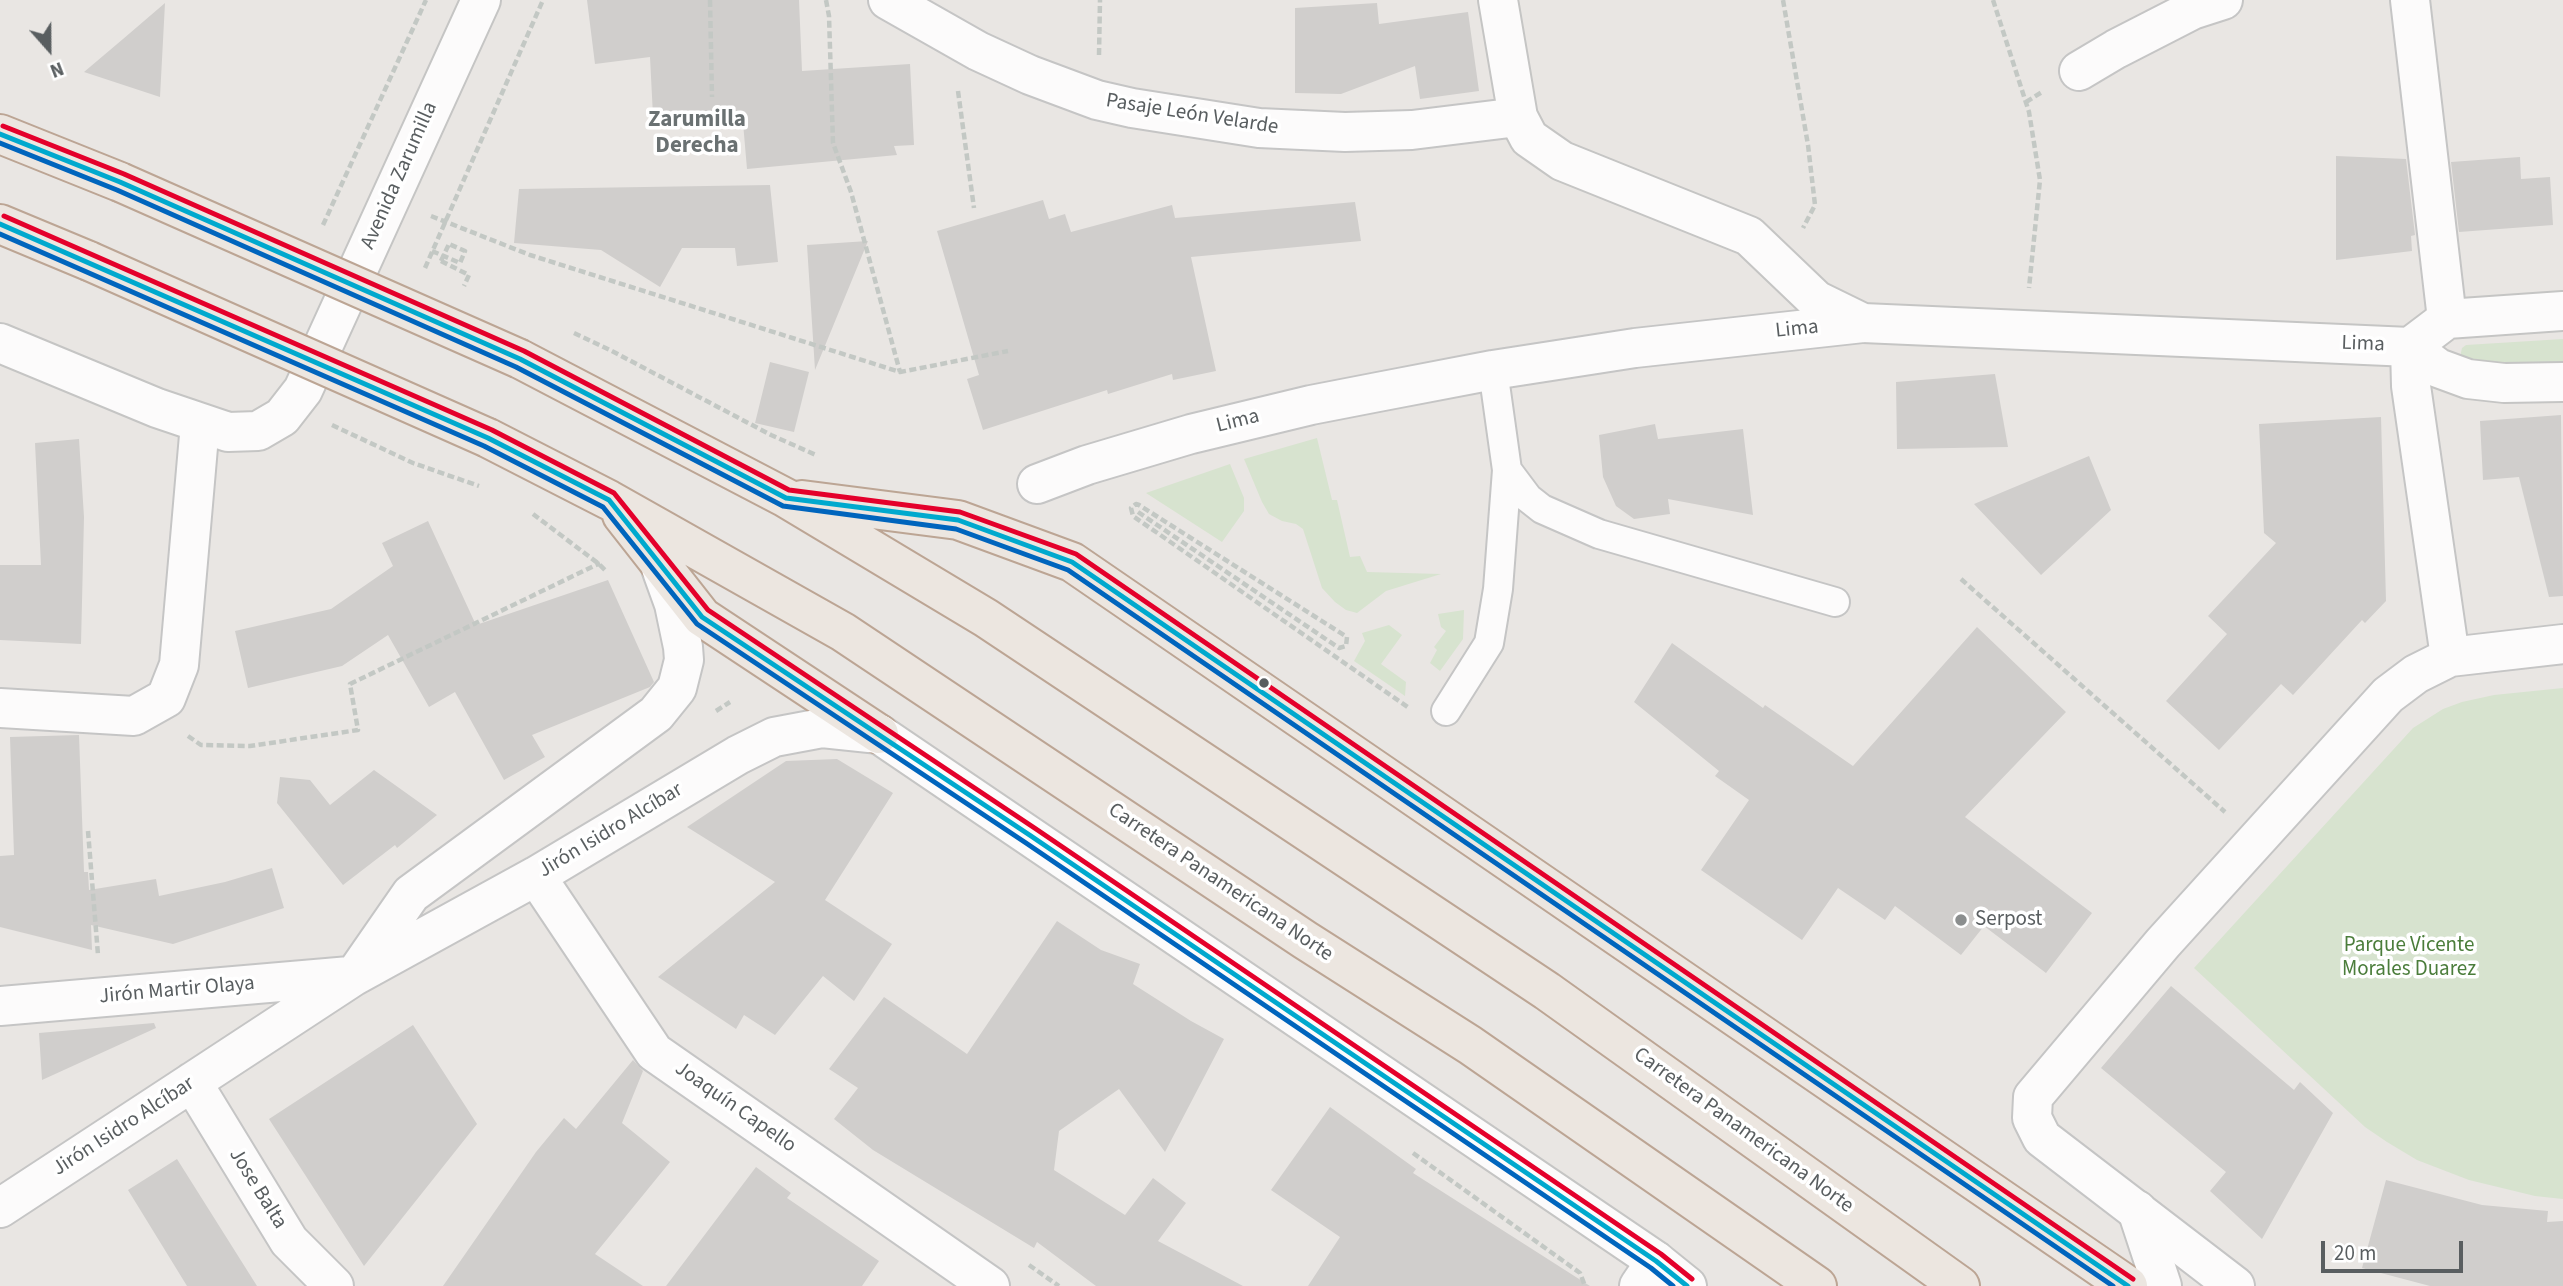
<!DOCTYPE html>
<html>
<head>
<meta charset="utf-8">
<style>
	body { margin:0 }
	#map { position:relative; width:2563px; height:1286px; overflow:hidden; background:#e9e6e3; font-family:"Source Sans 3",sans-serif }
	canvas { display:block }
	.north { position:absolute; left:14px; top:14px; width:70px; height:70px; -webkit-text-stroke:5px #fff; paint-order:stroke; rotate:159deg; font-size:19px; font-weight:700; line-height:28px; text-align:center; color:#595e60 }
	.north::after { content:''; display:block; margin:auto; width:24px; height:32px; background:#595e60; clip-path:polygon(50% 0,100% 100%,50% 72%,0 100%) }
	.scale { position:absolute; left:2321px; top:1241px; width:142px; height:32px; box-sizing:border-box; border:4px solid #595e60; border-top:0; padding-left:9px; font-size:21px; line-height:24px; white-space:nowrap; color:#595e60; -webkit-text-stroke:5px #fff; paint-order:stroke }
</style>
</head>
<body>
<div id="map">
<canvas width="2563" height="1286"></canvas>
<div class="north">N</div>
<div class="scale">20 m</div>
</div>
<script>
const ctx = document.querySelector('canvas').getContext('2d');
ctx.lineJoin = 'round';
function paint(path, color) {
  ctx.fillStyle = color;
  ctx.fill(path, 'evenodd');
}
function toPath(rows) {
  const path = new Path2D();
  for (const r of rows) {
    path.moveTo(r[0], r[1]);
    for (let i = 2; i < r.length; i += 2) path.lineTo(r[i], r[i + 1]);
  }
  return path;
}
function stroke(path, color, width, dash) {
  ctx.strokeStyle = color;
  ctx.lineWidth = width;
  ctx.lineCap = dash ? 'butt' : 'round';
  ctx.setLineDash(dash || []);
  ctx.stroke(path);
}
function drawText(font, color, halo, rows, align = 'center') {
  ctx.font = font + ' "Source Sans 3",sans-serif';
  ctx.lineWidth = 7;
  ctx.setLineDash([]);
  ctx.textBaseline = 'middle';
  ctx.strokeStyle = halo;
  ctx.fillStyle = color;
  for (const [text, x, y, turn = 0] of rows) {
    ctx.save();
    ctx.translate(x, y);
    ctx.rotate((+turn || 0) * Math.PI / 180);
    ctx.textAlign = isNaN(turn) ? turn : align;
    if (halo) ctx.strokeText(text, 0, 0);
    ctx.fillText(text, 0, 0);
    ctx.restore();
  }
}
const green = toPath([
	[2563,339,2563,369,2467,374,2460,357,2462,348,2466,345],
	[1317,438,1332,500,1337,500,1350,557,1360,556,1367,572,1441,574,1386,591,1357,613,1346,610,1335,602,1322,588,1303,529,1296,524,1282,521,1269,514,1262,502,1244,459],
	[1230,464,1244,498,1244,511,1222,542,1146,493],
	[1464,610,1463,639,1440,671,1430,663,1437,650,1434,647,1446,631,1441,627,1438,614],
	[1389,625,1402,635,1381,664,1406,682,1405,696,1354,661,1365,641,1362,633],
	[2563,688,2563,1199,2535,1196,2469,1180,2417,1160,2387,1142,2365,1127,2194,968,2413,728,2443,709,2462,702,2494,695]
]);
const building = toPath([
	[587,0,799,0,802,71,910,64,914,145,894,146,897,155,747,169,742,111,653,116,650,57,595,64],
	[165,3,160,97,84,72,123,39],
	[1377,3,1379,24,1468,12,1479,91,1420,99,1415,66,1341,94,1295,93,1295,8],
	[2336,156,2406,159,2415,235,2411,236,2412,251,2336,260],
	[2520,157,2521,179,2550,177,2553,225,2459,232,2451,162],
	[770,185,778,262,737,266,735,248,682,248,660,287,601,250,514,243,519,189],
	[1043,200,1049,219,1065,214,1071,232,1172,205,1175,218,1355,202,1361,241,1191,257,1216,371,1173,380,1172,374,1108,394,1107,390,983,430,967,379,979,375,937,231],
	[868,241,815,370,807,245],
	[770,362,809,372,794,432,755,423],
	[1995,374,2008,447,1897,449,1896,382],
	[2561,415,2563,596,2549,597,2519,477,2483,480,2480,421],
	[2381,417,2386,601,2365,623,2362,620,2293,695,2281,684,2219,750,2166,701,2227,634,2208,616,2276,543,2264,533,2259,424],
	[1655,424,1658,439,1743,429,1753,515,1668,499,1670,514,1634,519,1616,506,1603,477,1599,435],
	[79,439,84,517,81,644,0,640,0,565,41,565,35,443],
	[2089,456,2111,510,2041,575,1974,504],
	[428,521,476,625,608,580,654,682,650,687,532,735,545,757,504,780,455,692,429,707,388,635,342,666,248,688,235,631,331,609,393,566,382,543],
	[1977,627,2066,712,1965,817,2092,913,2046,973,1984,926,1961,955,1895,906,1885,920,1838,888,1802,940,1701,870,1749,800,1715,776,1719,771,1634,702,1672,643,1763,708,1765,705,1853,766],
	[79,735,84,872,88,872,89,890,156,879,159,896,225,882,272,868,284,908,173,944,91,925,92,950,0,927,0,856,14,855,10,737],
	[837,759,893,793,825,900,892,944,854,1001,823,976,775,1035,744,1015,736,1029,658,977,775,882,687,827,786,761],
	[374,770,437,815,397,848,395,845,343,885,277,803,280,777,310,780,330,805],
	[1057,921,1101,950,1140,964,1133,984,1191,1021,1224,1039,1165,1152,1119,1089,1059,1131,1054,1170,1125,1215,1153,1178,1186,1203,1158,1241,1243,1286,1096,1286,1037,1242,1034,1248,873,1150,834,1119,858,1088,829,1069,884,997,967,1054],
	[2171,986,2294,1090,2300,1082,2333,1113,2262,1239,2210,1191,2226,1172,2101,1068],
	[154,1023,156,1028,42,1080,39,1033],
	[413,1025,477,1124,364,1266,269,1119],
	[633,1060,643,1071,622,1123,670,1162,595,1254,643,1286,443,1286,536,1152,564,1118,576,1129],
	[1330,1107,1416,1169,1413,1173,1590,1286,1308,1286,1340,1237,1271,1190],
	[177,1159,257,1286,187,1286,128,1190],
	[756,1167,791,1193,787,1198,879,1261,862,1286,666,1286],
	[2386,1180,2482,1205,2548,1211,2547,1222,2563,1221,2563,1286,2430,1286,2362,1268]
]);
const path = toPath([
	[710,0,712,97],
	[826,0,829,16,833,143,851,192,900,372],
	[1783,0,1808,145,1815,205,1803,228],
	[1993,0,2029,112,2040,180,2029,288],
	[1099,55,1100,0],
	[958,91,974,208],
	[2026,102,2042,92],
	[431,216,530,255,900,372,1008,351],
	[323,225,426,0],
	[432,251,460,263,465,251,449,244],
	[441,261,469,275,464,286],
	[425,268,543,0],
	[574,333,610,350,771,435,816,455],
	[332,425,413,463,479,486],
	[1138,512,1339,648,1346,646,1347,637,1139,505,1136,504,1131,508,1133,516,1409,708],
	[533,514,599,564,606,571],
	[1961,579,2225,812],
	[716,711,730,702],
	[188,736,201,745,250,746,358,730,350,684,600,563],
	[88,831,98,955],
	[1413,1153,1580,1273,1585,1286],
	[1029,1265,1059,1286]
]);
const lane = toPath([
	[1493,370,1507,470,1528,498,1542,509,1599,534,1835,602],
	[1446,711,1489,643,1498,589,1507,470]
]);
const street = toPath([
	[888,0,978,51,1030,75,1097,100,1132,108,1259,128,1345,132,1412,130,1518,117],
	[2410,0,2447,319],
	[2079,71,2116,49,2192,10,2223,0],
	[2410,347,2411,386,2450,657],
	[1037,484,1087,465,1191,434,1311,405,1378,392,1493,370,1635,348,1863,323],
	[0,708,134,716,166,698,179,665,200,424],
	[536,876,654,1052,990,1286],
	[359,969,411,894,656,714,677,688,684,660,683,647,674,604,661,568],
	[0,1006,350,976],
	[192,1082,289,1241,334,1286],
	[0,1208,354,976,536,876,738,755,774,737,822,728,879,734],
	[1639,1286,1656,1261],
	[2235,1286,2042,1138,2032,1118,2033,1097,2163,943,2388,695,2416,674,2450,657,2563,644]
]);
const secondary = toPath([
	[1498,0,1518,117,1529,138,1562,161,1749,236,1816,300,1863,323,2410,347,2447,319,2563,311],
	[0,343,157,408,228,432,258,431,282,417,303,390,481,0],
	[2410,347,2438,368,2468,379,2504,383,2563,382],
	[879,734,1656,1261,1687,1286],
	[2137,1210,2162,1286]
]);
const highway = toPath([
	[0,134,120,182],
	[0,224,89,261],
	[520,359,786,498,986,618,1547,991,1960,1286],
	[488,438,609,500,843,632,1305,940,1470,1045,1817,1286],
	[802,500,958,520,1072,562,2128,1286],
	[622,515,702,617,879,734]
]);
const pathBridge = toPath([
	[441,261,449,244]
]);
const highwayBridge = toPath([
	[120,182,520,359],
	[89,261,488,438]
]);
const bus1 = toPath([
	[0,134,120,182,520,359,786,498,958,520,1072,562,2128,1286],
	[0,224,488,438,609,500,702,617,1031,836,1656,1261,1687,1286]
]);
const bus2 = toPath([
	[0,143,117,190,516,367,783,506,956,529,1068,570,2113,1286],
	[0,234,484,446,603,507,697,624,1026,843,1651,1268,1673,1286]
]);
const bus3 = toPath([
	[3,126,124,174,524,351,789,490,960,512,1076,554,2133,1279],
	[4,216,492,430,614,493,708,610,1036,829,1661,1254,1692,1279]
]);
const markers = [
	[1264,683,6,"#595e60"],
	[1961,920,7,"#8b8e8e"]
];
const streetNames = [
	["Pasaje León Velarde",1192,115,9],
	["Avenida Zarumilla",400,176,-66],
	["Lima",1797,330,-6],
	["Lima",2363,345,2],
	["Lima",1238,422,-14],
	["Jirón Isidro Alcíbar",611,831,-31],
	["Carretera Panamericana Norte",1220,883,34],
	["Jirón Martir Olaya",177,991,-5],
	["Joaquín Capello",735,1108,35],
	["Jirón Isidro Alcíbar",124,1127,-33],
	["Carretera Panamericana Norte",1743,1131,36],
	["Jose Balta",257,1189,58]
];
const poiNames = [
	["Serpost",1975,920]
];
const parkNames = [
	["Parque Vicente",2409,946],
	["Morales Duarez",2409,970]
];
const neighbourhoodNames = [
	["Zarumilla",697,121],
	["Derecha",697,147]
];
paint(green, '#d7e3cf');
paint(building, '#d0cecc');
stroke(lane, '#c5c5c5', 32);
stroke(street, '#c5c5c5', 42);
stroke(secondary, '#c5c5c4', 42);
stroke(highway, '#bca594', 42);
stroke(path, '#c3c8c4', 4.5, [7, 3.5]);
stroke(lane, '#fcfbfb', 28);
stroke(street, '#fcfbfb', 38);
stroke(secondary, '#fcfbfb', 38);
stroke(highway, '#ece6e0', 38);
stroke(highwayBridge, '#bca594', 42, []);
stroke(pathBridge, '#c3c8c4', 4.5, [7, 3.5]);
stroke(highwayBridge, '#ece6e0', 38);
stroke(bus1, '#00a9ce', 5);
stroke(bus2, '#0065bd', 5);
stroke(bus3, '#e4002b', 5);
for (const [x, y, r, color] of markers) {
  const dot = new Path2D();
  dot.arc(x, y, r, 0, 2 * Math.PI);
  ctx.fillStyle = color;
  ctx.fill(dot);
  stroke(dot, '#fff', 2.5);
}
drawText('21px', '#595e60', '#fff', streetNames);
drawText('21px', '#595e60', '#fff', poiNames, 'left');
drawText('21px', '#4b7d3b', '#fff', parkNames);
drawText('bold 23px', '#6a7172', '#fff', neighbourhoodNames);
</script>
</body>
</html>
